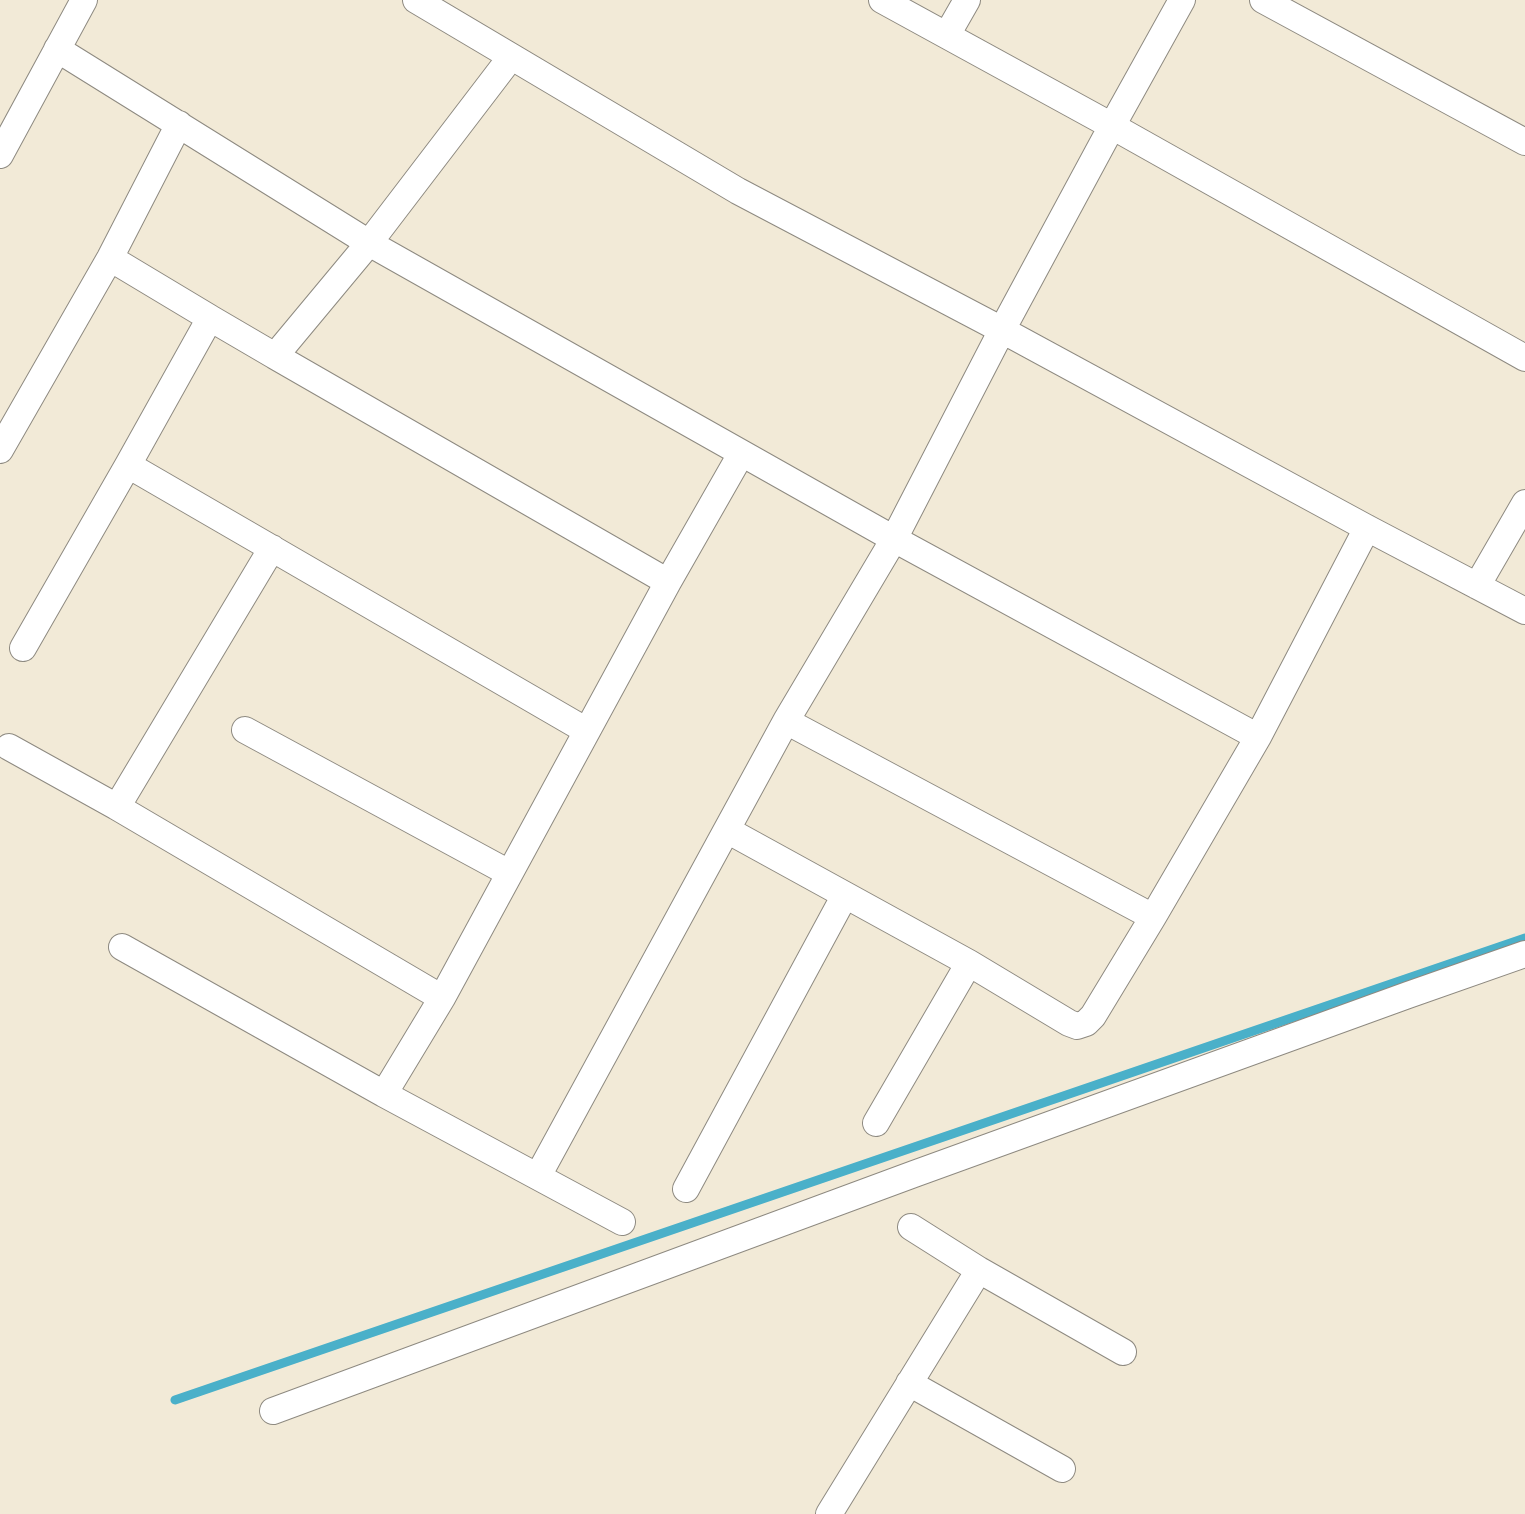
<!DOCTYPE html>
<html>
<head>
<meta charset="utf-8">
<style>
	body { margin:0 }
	canvas { display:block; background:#f2ead7 }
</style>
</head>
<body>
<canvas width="1525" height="1514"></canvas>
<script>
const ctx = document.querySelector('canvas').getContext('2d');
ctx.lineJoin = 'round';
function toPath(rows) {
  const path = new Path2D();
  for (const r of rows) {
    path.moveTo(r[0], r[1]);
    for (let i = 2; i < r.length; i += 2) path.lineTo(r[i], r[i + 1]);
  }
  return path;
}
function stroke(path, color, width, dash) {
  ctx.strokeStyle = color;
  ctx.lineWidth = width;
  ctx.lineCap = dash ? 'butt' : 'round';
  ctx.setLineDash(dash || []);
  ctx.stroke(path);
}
const stream = toPath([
	[175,1400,1525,938]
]);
const minor = toPath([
	[416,0,738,191,1002,330,1367,528,1525,611],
	[882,0,1112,126,1525,358],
	[1263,0,1525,142],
	[947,35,967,0],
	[57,49,369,243,894,539,1258,737],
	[511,57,369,243,275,356,668,582],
	[0,155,84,0],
	[110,258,210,318],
	[0,450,110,258,179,124],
	[128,465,587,731],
	[1477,586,1525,503],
	[23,648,128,465,210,318,275,356],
	[786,721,1153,917],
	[245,730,509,873],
	[9,747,117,807,442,998],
	[117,807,272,548],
	[727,830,969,963,1069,1023,1077,1026,1086,1023,1093,1016,1153,917,1258,737,1367,528],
	[122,947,384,1094,442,998,668,582,741,454],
	[384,1094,622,1222],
	[876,1123,969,963],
	[538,1176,786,721,894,539,1002,330,1112,126,1182,0],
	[686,1189,845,895],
	[911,1227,979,1270,1123,1352],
	[909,1383,1062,1469],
	[273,1411,914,1174,1408,995,1525,954],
	[829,1514,979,1270]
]);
stroke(stream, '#4ab0c9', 9);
stroke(minor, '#8e8a81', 28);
stroke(minor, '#fff', 26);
</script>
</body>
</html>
